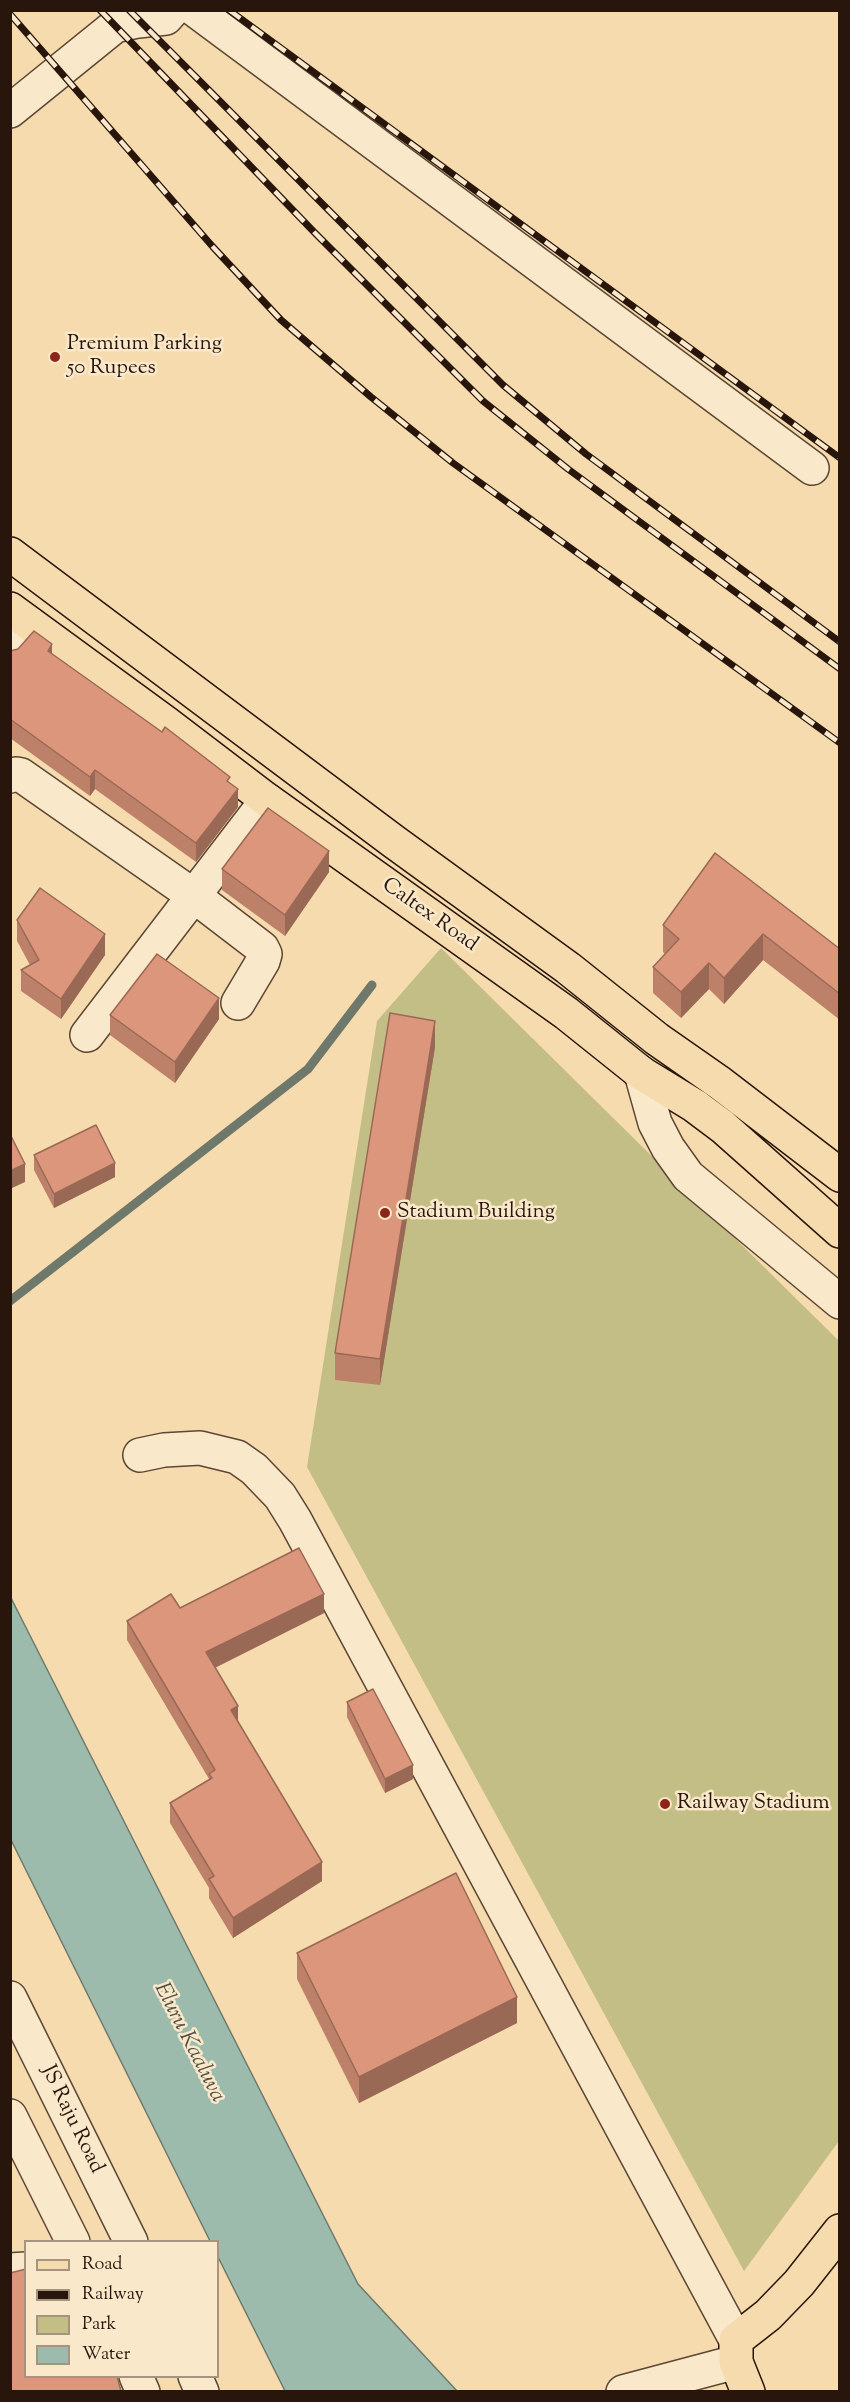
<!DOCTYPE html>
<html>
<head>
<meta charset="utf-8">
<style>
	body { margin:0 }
	#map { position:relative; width:850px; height:2402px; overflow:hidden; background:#f6dbae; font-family:"Sorts Mill Goudy",serif }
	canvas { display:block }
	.frame { position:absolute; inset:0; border:12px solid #28150b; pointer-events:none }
	.legend { position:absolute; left:24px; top:2240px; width:195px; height:138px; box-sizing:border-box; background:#f9e8ca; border:2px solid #a5947e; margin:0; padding:8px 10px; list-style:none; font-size:18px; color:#28150b }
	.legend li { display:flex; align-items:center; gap:12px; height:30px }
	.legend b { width:30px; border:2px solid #a5947e }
</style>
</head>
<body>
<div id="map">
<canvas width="850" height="2402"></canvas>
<div class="frame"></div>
<ul class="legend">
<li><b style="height:8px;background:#f6dbae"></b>Road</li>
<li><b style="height:8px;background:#28150b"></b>Railway</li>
<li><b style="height:16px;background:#c3be85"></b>Park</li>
<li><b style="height:16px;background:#9dbbac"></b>Water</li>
</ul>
</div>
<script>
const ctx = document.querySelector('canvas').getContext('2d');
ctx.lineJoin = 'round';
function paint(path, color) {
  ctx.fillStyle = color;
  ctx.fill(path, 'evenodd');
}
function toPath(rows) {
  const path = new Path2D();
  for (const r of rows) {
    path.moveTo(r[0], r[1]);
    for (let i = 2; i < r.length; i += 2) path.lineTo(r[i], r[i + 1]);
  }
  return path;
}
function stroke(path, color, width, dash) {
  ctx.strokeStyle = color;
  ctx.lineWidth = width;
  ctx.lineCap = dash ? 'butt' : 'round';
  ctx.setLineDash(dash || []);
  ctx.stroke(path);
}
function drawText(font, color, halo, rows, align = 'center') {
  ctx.font = font + ' "Sorts Mill Goudy",serif';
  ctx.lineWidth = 5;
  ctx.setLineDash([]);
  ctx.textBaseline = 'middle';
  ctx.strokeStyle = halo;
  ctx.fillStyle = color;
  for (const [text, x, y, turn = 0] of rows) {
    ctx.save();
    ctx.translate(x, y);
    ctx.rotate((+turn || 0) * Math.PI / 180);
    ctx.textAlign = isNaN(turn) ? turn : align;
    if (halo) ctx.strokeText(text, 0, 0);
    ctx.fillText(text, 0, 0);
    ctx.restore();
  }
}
const green = toPath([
	[441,948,839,1341,839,2141,744,2271,307,1467,377,1021]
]);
const water = toPath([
	[10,1596,358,2284,457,2391,285,2391,218,2257,218,2242,210,2241,11,1840,10,1596]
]);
const stream = toPath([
	[10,1301,308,1069,372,985]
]);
const minor = toPath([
	[195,10,812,468],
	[10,111,115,26,138,21,166,18,173,10],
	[10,651,30,624],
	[10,776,16,774,21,775,194,896,262,948,265,954,263,961,238,1003],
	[87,1035,267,800],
	[641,1073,655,1123,668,1148,688,1176,840,1302],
	[140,1455,164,1450,200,1448,237,1457,254,1469,280,1496,295,1520,736,2340],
	[10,1998,131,2242],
	[10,2116,73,2242],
	[10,2270,26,2269],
	[136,2376,143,2392],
	[195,2376,202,2392],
	[623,2392,736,2362]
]);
const major = toPath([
	[10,554,393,841,568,968,657,1039,720,1083,840,1175],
	[10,609,166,723,267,800,566,1013,641,1073,695,1106,723,1127,840,1231],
	[748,2392,736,2362,736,2340,768,2315,799,2283,840,2231]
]);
const rail = toPath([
	[100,10,315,233,483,401,568,469,840,669],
	[129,10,503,385,586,454,840,642],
	[229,10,840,458],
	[10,14,213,247,281,320,371,397,453,463,840,743]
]);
const wall = toPath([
	[10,651,52,654,230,783,238,807,196,862,95,789,90,796,10,738],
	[715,853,840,949,840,1020,763,960,724,1004,709,989,681,1018,653,993,653,967,665,954,663,952,663,925],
	[222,869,329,872,285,936,222,890],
	[17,920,105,955,61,1019,21,991,21,970,30,965,17,941],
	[110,1015,219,1019,175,1083,110,1035],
	[435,1047,380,1385,335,1380,335,1353],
	[34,1155,115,1177,54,1208,34,1170],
	[180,1608,324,1613,215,1668,238,1722,322,1881,233,1938,209,1898,209,1888,170,1823,170,1803,209,1779,127,1640,127,1621],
	[347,1702,413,1779,385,1793,347,1717],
	[297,1953,517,2023,359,2103,297,1979]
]);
const shadedWall = toPath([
	[52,644,52,663,48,651],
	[95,770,95,789,90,796,90,777],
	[238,789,238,807,196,862,196,843],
	[329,851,329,872,285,936,285,915],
	[105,934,105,955,61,1019,61,999],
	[763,934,763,960,724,1004,724,978],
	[709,963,709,989,681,1018,681,992],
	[219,998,219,1019,175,1083,175,1062],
	[435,1021,435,1047,380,1385,380,1359],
	[115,1163,115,1177,54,1208,54,1194],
	[25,1164,25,1182,10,1189,10,1171],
	[324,1594,324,1613,206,1672,206,1652],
	[238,1706,238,1726,231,1710],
	[413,1765,413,1779,385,1793,385,1779],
	[322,1862,322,1881,233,1938,233,1918],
	[517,1997,517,2023,359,2103,359,2077]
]);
const building = toPath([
	[34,631,52,644,48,651,162,732,165,727,230,777,227,781,238,789,196,843,95,770,90,777,10,719,10,651,18,649,34,631],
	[268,808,329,851,285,915,222,869,268,808],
	[715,853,840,949,840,994,763,934,724,978,709,963,681,992,653,967,679,939,663,925,715,853],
	[40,888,105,934,61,999,21,970,39,960,17,920,40,888],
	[157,954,219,998,175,1062,110,1015,157,954],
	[390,1013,435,1021,380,1359,335,1353,390,1013],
	[96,1125,115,1163,54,1194,34,1155,96,1125],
	[10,1134,25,1164,10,1171,10,1134],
	[299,1548,324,1594,206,1652,238,1706,231,1710,322,1862,233,1918,209,1879,214,1876,170,1803,212,1778,209,1774,215,1770,127,1621,171,1594,180,1608,299,1548],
	[373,1689,413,1765,385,1779,347,1702,373,1689],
	[456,1873,517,1997,359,2077,297,1953,456,1873],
	[26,2269,26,2376,117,2376,121,2391,10,2391,10,2273,26,2269]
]);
const markers = [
	[55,357,6,"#8f2418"],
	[385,1213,6,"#8f2418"],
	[665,1804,6,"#8f2418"]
];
const poiNames = [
	["Premium Parking",67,345],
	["50 Rupees",67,369],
	["Stadium Building",397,1213],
	["Railway Stadium",677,1804]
];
const streetNames = [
	["Caltex Road",429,916,35],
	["JS Raju Road",71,2120,64]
];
const waterNames = [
	["Eluru Kaaluva",188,2043,63]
];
paint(green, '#c3be85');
paint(water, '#9dbbac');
stroke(water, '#6e796c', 1.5);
stroke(stream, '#6e796c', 9);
stroke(minor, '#5c4634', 36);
stroke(major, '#28150b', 36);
stroke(minor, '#f9e8ca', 33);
stroke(major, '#f6dbae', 33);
stroke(rail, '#28150b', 7);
stroke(rail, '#f9e8ca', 4.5, [14]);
paint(wall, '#bd816a');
paint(shadedWall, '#9a6956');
paint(building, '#dc967b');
stroke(building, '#9a6956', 1.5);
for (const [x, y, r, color] of markers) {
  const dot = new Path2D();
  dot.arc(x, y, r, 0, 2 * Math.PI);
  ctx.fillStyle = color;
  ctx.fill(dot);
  stroke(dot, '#f9e8ca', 2);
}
drawText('21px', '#28150b', '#f9e8ca', poiNames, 'left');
drawText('21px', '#28150b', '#f9e8ca', streetNames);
drawText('italic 22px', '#514f43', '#f9e8ca', waterNames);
</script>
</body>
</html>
